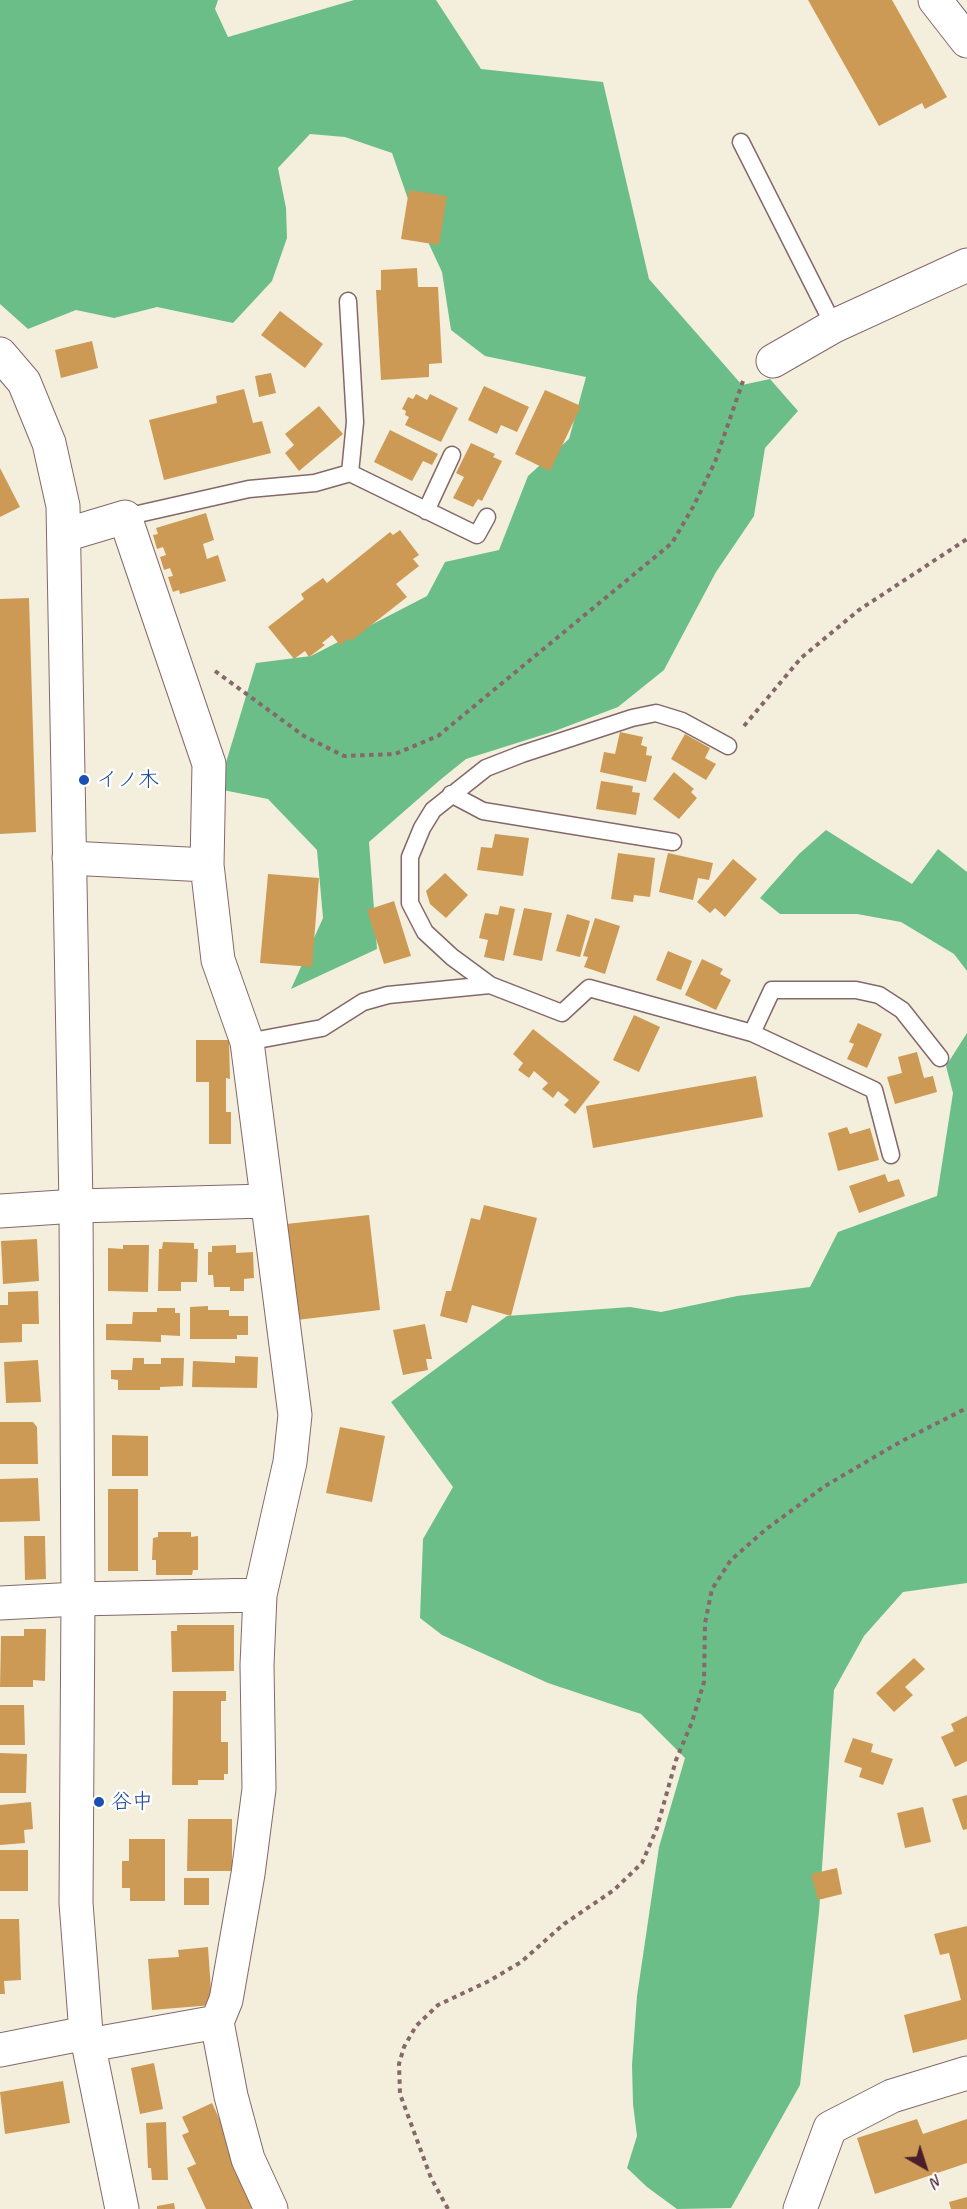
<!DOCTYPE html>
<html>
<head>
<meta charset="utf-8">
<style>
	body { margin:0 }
	#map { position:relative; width:967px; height:2209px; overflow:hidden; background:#f3efdc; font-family:Caveat,sans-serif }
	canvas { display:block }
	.north { position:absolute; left:895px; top:2137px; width:60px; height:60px; -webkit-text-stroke:4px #fff; paint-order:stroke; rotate:141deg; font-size:16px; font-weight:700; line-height:24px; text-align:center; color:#4a1f2b }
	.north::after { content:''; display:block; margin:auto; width:21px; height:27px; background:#4a1f2b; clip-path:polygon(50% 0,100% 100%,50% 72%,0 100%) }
</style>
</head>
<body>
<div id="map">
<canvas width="967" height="2209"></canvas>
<div class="north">N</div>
</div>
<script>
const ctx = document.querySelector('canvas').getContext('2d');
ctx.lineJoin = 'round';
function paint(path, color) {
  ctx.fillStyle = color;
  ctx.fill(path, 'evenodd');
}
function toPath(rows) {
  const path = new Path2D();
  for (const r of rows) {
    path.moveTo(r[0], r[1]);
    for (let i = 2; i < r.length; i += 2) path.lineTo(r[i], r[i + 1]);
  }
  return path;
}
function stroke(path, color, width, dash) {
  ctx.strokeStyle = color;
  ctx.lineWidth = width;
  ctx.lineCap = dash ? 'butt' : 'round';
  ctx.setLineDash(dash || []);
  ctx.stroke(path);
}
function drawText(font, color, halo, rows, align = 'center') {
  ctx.font = font + ' Caveat,"Klee One",sans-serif';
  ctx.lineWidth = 5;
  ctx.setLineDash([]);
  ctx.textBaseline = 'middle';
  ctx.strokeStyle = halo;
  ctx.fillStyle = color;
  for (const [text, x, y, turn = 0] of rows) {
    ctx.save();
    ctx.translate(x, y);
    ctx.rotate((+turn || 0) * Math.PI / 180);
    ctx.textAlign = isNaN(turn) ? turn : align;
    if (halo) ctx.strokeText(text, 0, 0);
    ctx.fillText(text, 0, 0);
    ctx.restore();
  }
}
const forest = toPath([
	[0,0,218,0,215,9,228,37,354,0,436,0,481,69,603,82,649,279,742,385,770,379,798,411,765,448,754,516,716,572,664,670,618,707,555,731,466,759,440,780,369,842,377,949,291,989,323,918,317,850,268,799,218,789,256,663,311,656,427,596,445,562,499,550,528,476,569,439,586,377,485,356,451,330,442,272,408,199,392,153,345,137,310,134,278,168,286,208,287,238,272,281,233,323,157,307,114,318,76,310,28,329,0,304],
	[826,830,912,884,938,849,967,872,967,971,954,954,901,922,857,914,780,914,760,898,799,854],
	[967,1033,967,1583,903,1592,864,1636,834,1690,819,1912,800,2085,731,2208,677,2209,647,2187,627,2168,637,2136,633,2104,632,2065,637,1996,659,1847,685,1758,641,1714,548,1683,442,1635,420,1618,423,1539,453,1487,391,1402,507,1316,630,1307,661,1312,737,1296,810,1287,838,1232,937,1196,953,1093,946,1066]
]);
const building = toPath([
	[808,0,892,0,947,97,925,109,922,103,879,126],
	[409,190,447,196,439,245,401,239],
	[417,268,418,287,438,287,442,363,429,364,429,377,381,380,376,290,381,290,381,270],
	[280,311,323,344,305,368,261,335],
	[92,341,98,368,61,378,55,350],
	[271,373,276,393,259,397,255,376],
	[484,386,529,407,517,432,501,425,497,434,468,420],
	[244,389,253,423,262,421,271,453,164,480,149,420,217,403,216,396],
	[545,390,581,406,550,471,515,454],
	[416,394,427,400,430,394,458,408,441,442,405,425,409,417,405,415,406,411,402,409,408,397,413,399],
	[319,406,343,434,299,471,285,453,294,445,285,434],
	[390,430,438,454,432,465,423,461,412,481,374,462],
	[471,443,495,454,493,457,502,461,482,501,478,499,473,507,453,498,464,477,456,473],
	[0,468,20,507,0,517],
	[206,513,214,540,203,544,207,559,218,555,226,581,180,594,179,590,173,592,168,577,173,576,170,568,164,570,160,557,166,555,163,547,157,549,153,535,158,534,156,528],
	[400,530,419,555,413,559,419,566,396,584,407,597,351,641,349,638,340,645,332,635,322,643,325,645,309,657,305,651,294,659,268,627,304,599,301,594,323,578,327,583,390,532,393,535],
	[29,598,36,832,0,834,0,599],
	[620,732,643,737,641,745,647,747,646,755,652,756,646,782,600,772,604,752,615,754],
	[685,734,710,748,705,758,716,764,706,780,671,759],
	[674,772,694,789,691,792,697,798,679,819,653,799],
	[601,781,633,786,632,792,640,793,636,815,596,809],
	[495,834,529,838,523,876,477,870,481,847,492,848],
	[618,853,655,858,650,897,634,895,633,902,611,899],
	[668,853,713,863,709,880,698,878,693,900,659,892],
	[733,859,757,879,725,917,715,908,710,913,697,902],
	[445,873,468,895,446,918,430,904,426,891],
	[268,874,319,878,312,967,260,963],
	[394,901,411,956,384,964,367,910],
	[500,906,515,909,504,961,484,957,488,940,479,938,485,913,498,915],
	[524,908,552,913,542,961,513,955],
	[567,914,590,921,580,957,556,951],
	[595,918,620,926,605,974,584,967,588,957,583,956],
	[668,951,692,961,681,990,656,980],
	[702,959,723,969,720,974,731,980,716,1010,685,995],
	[634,1015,660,1027,639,1072,613,1060],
	[858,1023,882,1034,867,1068,847,1059,854,1044,849,1042],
	[533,1029,600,1082,575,1114,564,1105,569,1100,558,1091,553,1098,542,1089,548,1083,534,1071,529,1078,518,1070,523,1063,513,1054],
	[196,1040,229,1040,230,1079,226,1078,226,1112,231,1112,231,1144,209,1144,209,1082,196,1082],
	[917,1052,924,1078,933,1076,937,1092,895,1104,887,1077,902,1073,898,1057],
	[756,1076,763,1117,593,1148,586,1106],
	[847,1127,850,1134,870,1128,879,1160,838,1171,828,1133],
	[885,1174,888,1182,899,1179,905,1196,859,1213,849,1186],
	[484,1205,537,1218,511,1316,472,1305,467,1323,440,1316,446,1291,451,1291,471,1218,480,1220],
	[369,1215,380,1310,297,1320,286,1224],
	[37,1239,39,1281,3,1284,1,1241],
	[163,1242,194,1243,194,1249,198,1249,197,1282,181,1282,181,1291,158,1291,159,1249,162,1249],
	[123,1245,149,1245,148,1292,108,1291,108,1248,123,1249],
	[236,1245,236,1253,253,1252,254,1278,244,1279,244,1291,230,1291,230,1287,214,1287,213,1275,208,1275,208,1252,212,1252,212,1246],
	[38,1291,39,1324,22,1324,22,1342,0,1343,0,1305,8,1305,8,1292],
	[208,1306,208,1310,229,1310,229,1316,248,1316,248,1335,237,1335,237,1339,190,1339,190,1307],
	[157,1308,175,1308,175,1313,180,1313,180,1336,161,1335,161,1342,106,1340,106,1324,132,1324,133,1312,157,1312],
	[425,1324,432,1359,426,1359,428,1370,403,1375,393,1330],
	[235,1356,258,1357,257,1388,192,1387,193,1361,235,1363],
	[133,1358,144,1358,144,1364,161,1364,161,1358,184,1358,183,1386,160,1387,160,1390,118,1390,118,1380,111,1379,111,1370,132,1370],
	[38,1360,41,1402,6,1403,4,1362],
	[0,1422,33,1422,37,1427,38,1464,0,1464],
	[340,1427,385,1436,372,1502,326,1493],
	[112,1435,148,1436,148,1476,112,1476],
	[38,1478,40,1521,0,1522,0,1479],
	[108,1489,138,1489,138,1571,108,1571],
	[158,1532,191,1532,191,1537,198,1536,198,1570,193,1570,192,1575,156,1575,156,1560,152,1560,153,1538,158,1537],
	[24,1536,45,1536,46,1579,25,1580],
	[177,1625,234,1625,234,1671,172,1672,171,1631,177,1631],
	[24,1629,46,1629,45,1681,33,1680,33,1687,0,1687,1,1636,24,1636],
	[914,1658,925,1669,905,1687,913,1695,894,1712,876,1693],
	[173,1691,226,1691,226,1701,221,1701,221,1742,228,1742,228,1774,224,1774,224,1780,198,1780,198,1785,172,1785],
	[0,1705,24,1705,25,1745,0,1745],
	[967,1716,967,1761,955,1767,941,1737,954,1731,951,1724],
	[853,1738,873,1744,871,1752,893,1759,883,1785,859,1777,862,1768,844,1762],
	[0,1753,27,1754,26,1793,0,1793],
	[967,1795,967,1829,963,1830,952,1799],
	[31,1802,33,1829,24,1830,25,1843,0,1845,0,1805],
	[923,1807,931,1842,905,1848,897,1813],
	[188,1819,232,1819,232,1871,187,1871],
	[129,1839,165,1839,165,1901,130,1901,130,1888,122,1888,122,1861,129,1861],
	[0,1850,28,1850,28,1891,0,1891],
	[837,1868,842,1894,818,1900,811,1874],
	[184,1878,209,1878,209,1905,184,1905],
	[0,1919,19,1919,21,1980,4,1981,5,1994,0,1994],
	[967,1926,967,2039,913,2053,904,2015,961,2000,949,1953,940,1955,934,1934],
	[208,1947,212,2005,152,2010,148,1959,179,1957,178,1950],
	[154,2063,163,2109,140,2114,131,2068],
	[63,2081,70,2123,5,2134,0,2092],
	[212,2103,259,2205,250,2209,206,2209,187,2168,196,2164,182,2135,189,2132,182,2117],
	[917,2119,923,2134,967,2119,967,2163,875,2194,857,2138],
	[166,2122,168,2180,152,2180,151,2168,148,2168,146,2123],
	[967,2197,967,2209,951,2209,949,2202],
	[174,2203,175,2209,157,2209,157,2206]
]);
const path = toPath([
	[215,671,304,736,344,756,395,754,438,736,672,543,693,507,715,462,743,381],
	[744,726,801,658,859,610,967,539],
	[448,2209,431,2178,400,2094,399,2064,404,2047,416,2026,438,2005,489,1981,521,1962,564,1924,614,1890,642,1863,657,1828,676,1760,692,1722,704,1682,705,1623,712,1589,731,1560,765,1530,825,1486,900,1442,967,1408]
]);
const service = toPath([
	[741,142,834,326],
	[350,473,477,535,487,517],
	[426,511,452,455],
	[125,517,249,489,315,483,350,473,355,422,348,301],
	[451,794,483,811,673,842],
	[490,985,452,957,425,932,410,903,410,857,422,828,433,810,486,768,522,754,632,718,656,713,682,721,728,746],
	[752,1033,772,990,856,990,879,995,902,1010,940,1058],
	[247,1042,322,1028,363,1002,388,995,490,985,562,1013,589,988,752,1033,874,1090,891,1155]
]);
const minor = toPath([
	[935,0,967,41],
	[773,361,834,326,967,265],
	[65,535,125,517,209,764,207,865,218,960,247,1042,295,1415,290,1462,260,1595,257,1665,259,1789,248,1874,226,2000,217,2022,231,2096,248,2159,271,2209],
	[69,858,207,865],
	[0,1211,76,1206,267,1201],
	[0,1603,78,1599,260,1595],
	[89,2045,217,2022],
	[0,2050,86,2033],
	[800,2209,830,2128,892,2096,967,2073]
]);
const tertiary = toPath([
	[0,354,24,382,49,443,63,506,76,1206,78,1599,76,1903,86,2033,122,2209]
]);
const markers = [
	[84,780,6,"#1a4fb4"],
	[99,1802,6,"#1a4fb4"]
];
const transitNames = [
	["イノ木",96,780],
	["谷中",111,1802]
];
paint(forest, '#6cbe89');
paint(building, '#cd9a55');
stroke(service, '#856869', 19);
stroke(minor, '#856869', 35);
stroke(tertiary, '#856869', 35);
stroke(path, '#856869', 4, [4.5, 4.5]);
stroke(service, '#fff', 16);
stroke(minor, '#fff', 33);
stroke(tertiary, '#fff', 33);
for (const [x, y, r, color] of markers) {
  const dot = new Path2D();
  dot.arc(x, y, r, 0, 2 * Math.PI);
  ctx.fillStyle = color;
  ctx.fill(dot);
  stroke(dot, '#fff', 2);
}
drawText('21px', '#164399', '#fff', transitNames, 'left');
</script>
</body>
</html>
